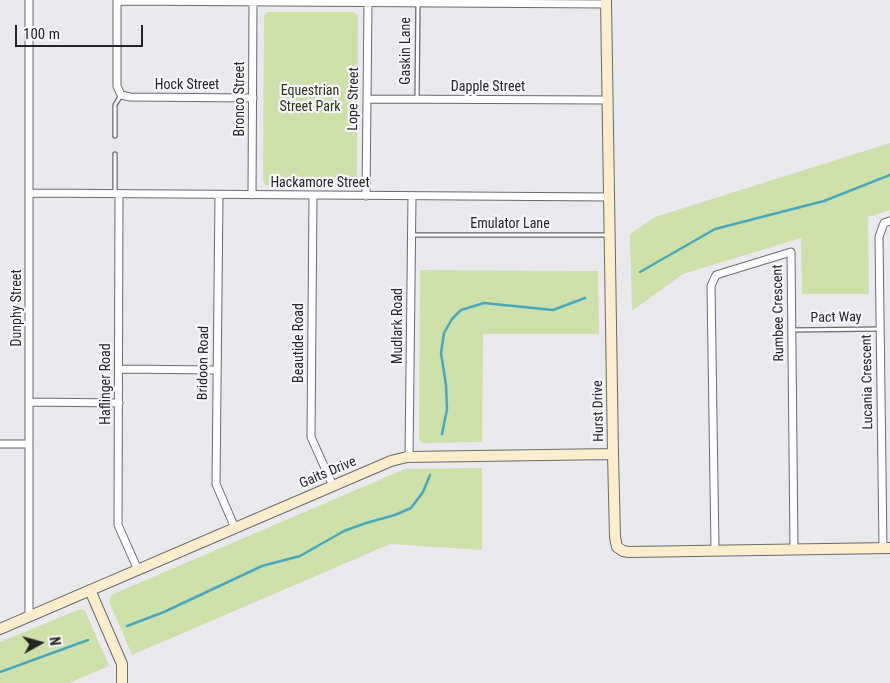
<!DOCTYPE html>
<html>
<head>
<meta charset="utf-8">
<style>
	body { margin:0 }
	#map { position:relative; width:890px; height:683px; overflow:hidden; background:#e9e9ee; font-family:"Roboto Condensed",sans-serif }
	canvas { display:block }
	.north { position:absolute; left:15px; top:618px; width:50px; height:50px; -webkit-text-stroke:4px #f7f7fb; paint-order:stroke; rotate:83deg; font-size:14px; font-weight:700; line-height:20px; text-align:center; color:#252527 }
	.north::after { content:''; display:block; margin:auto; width:18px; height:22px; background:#252527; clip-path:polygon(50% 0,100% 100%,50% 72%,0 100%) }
	.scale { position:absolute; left:15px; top:25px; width:128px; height:22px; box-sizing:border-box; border:2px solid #252527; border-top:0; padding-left:6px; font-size:15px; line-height:18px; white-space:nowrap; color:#252527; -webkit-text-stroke:4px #f7f7fb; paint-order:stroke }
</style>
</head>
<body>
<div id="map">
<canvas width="890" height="683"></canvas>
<div class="north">N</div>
<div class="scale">100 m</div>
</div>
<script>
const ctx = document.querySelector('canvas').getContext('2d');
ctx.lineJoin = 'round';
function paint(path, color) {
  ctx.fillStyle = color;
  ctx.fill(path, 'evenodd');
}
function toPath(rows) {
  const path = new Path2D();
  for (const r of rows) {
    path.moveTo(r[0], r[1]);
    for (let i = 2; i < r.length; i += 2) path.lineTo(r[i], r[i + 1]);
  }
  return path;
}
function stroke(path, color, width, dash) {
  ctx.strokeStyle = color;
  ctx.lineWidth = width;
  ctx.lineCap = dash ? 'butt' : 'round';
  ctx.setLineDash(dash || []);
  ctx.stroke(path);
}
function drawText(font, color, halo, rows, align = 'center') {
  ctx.font = font + ' "Roboto Condensed",sans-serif';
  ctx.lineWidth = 4.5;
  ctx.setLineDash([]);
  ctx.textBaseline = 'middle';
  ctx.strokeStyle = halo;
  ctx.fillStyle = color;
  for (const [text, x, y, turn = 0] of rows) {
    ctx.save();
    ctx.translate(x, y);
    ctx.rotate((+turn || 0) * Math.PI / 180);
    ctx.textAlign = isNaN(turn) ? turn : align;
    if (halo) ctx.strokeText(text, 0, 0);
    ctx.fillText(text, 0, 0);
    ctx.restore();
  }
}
const green = toPath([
	[267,12,354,12,358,16,357,181,353,185,266,185,263,181,264,16],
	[890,143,890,210,868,217,869,294,802,294,801,238,683,274,632,311,630,234,655,217],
	[420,270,598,271,599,334,483,334,482,442,423,443,419,440],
	[482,468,482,550,390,544,132,655,109,601,111,595,405,469],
	[80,609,85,611,109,666,69,683,0,683,0,642]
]);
const stream = toPath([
	[640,272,715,229,824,201,890,175],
	[442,434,447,409,446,385,441,353,444,333,452,319,461,310,484,303,553,310,585,298],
	[127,626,164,612,262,566,300,556,344,531,366,523,395,515,411,508,423,492,430,475],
	[0,672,88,640]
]);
const lane = toPath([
	[417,99,418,3],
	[115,136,115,105,121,95],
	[115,193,115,154],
	[412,235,608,235],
	[793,330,879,329]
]);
const street = toPath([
	[29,0,29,616],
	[117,0,117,86,121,95,130,97,253,98],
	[117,1,606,4],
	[367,99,608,100],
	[30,193,609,197],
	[119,194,118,525,138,570],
	[219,195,216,484,235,528],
	[252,195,253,3],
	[313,196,311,437,333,486],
	[366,196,368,3],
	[119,369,216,370],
	[30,402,119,403],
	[0,444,29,444],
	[409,457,412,196],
	[883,549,879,237,884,223,890,221],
	[715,550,711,286,716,275,791,252,794,549]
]);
const secondary = toPath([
	[606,0,613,454,615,537,617,547,623,551,629,552,890,548],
	[90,590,122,664,122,683],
	[0,629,391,461,407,457,613,454]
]);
const streetNames = [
	["Gaskin Lane",406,51,-90],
	["Hock Street",187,85],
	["Dapple Street",488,87],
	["Bronco Street",240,99,-90],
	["Lope Street",354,99,-89],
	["Hackamore Street",320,183],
	["Emulator Lane",510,224],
	["Dunphy Street",17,308,-90],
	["Rumbee Crescent",779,313,-91],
	["Pact Way",836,318,-1],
	["Mudlark Road",398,326,-90],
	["Beautide Road",299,343,-90],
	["Bridoon Road",204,363,-89],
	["Lucania Crescent",868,382,-91],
	["Haflinger Road",106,384,-90],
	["Hurst Drive",599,411,-91],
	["Gaits Drive",328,473,-23]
];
const parkNames = [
	["Equestrian",310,91],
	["Street Park",310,107]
];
paint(green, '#cee1ab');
stroke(stream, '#48a9bd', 2.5);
stroke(lane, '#6a6b6e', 5.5);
stroke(street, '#6a6b6e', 9);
stroke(secondary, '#6a6b6e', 12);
stroke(lane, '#fff', 3);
stroke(street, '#fff', 7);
stroke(secondary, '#fceecc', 10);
drawText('14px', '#252527', '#f7f7fb', streetNames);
drawText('14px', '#2b3610', '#f7f7fb', parkNames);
</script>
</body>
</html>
